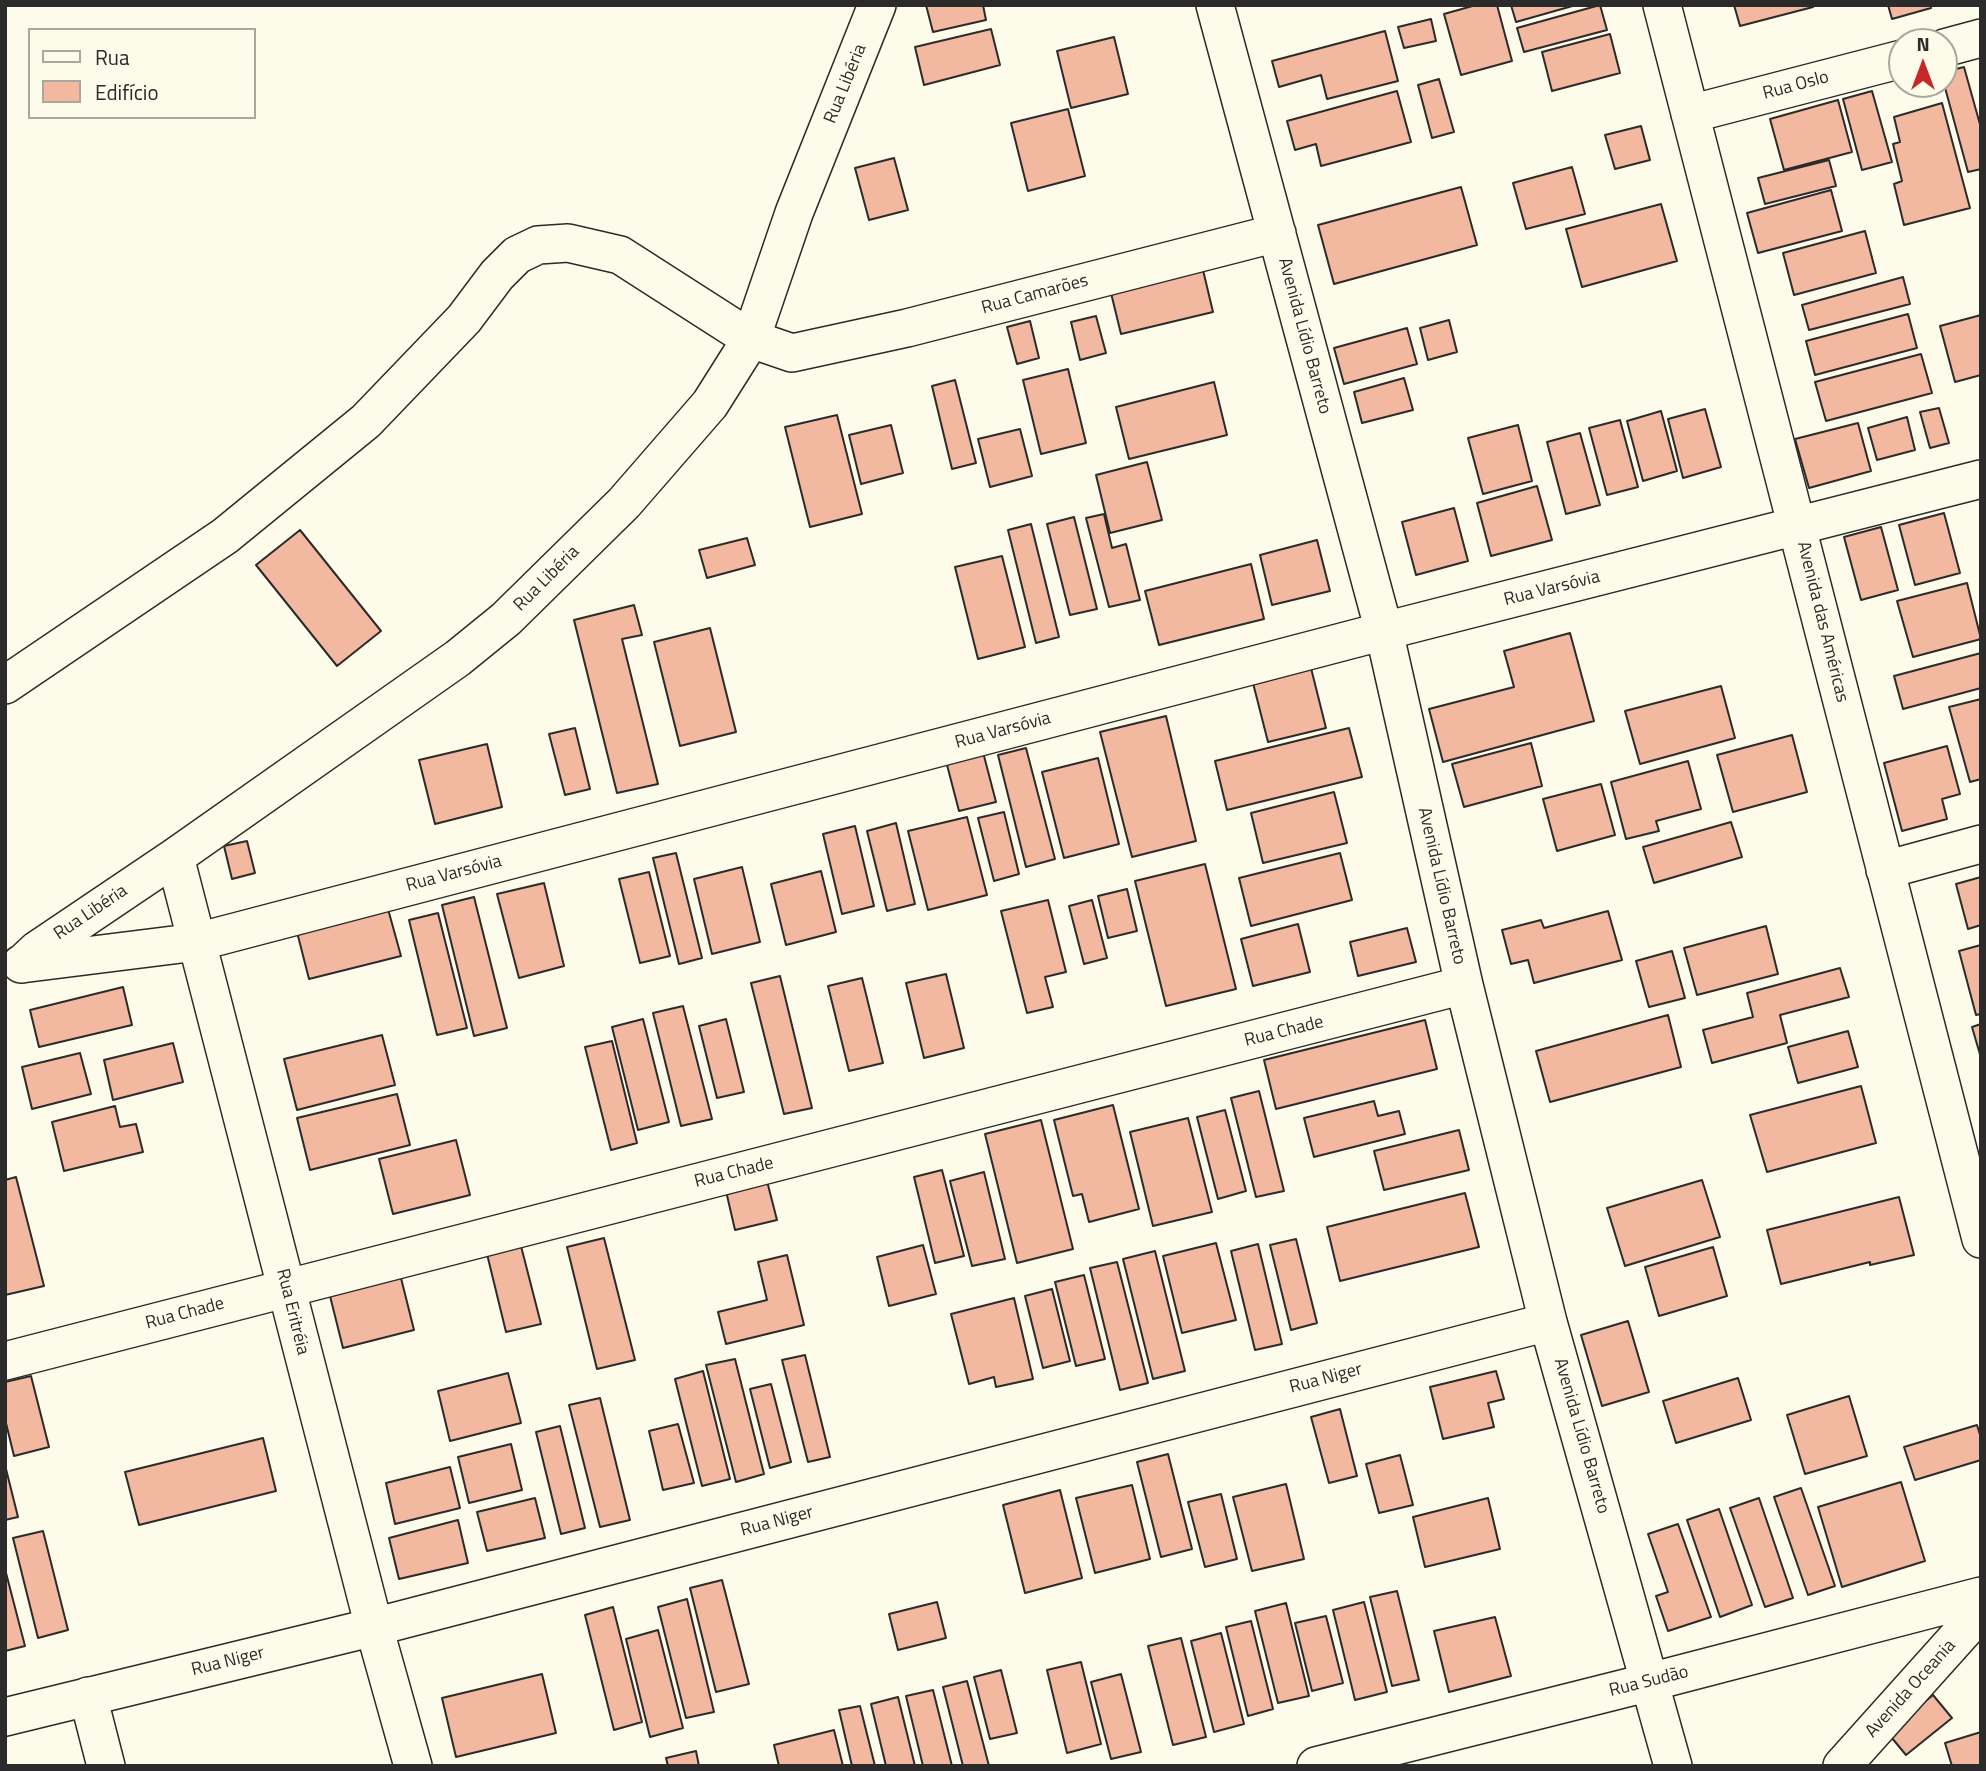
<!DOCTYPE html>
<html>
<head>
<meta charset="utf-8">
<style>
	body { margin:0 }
	#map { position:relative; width:1986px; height:1771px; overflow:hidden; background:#fdfbea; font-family:"Titillium Web",sans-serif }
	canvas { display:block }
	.frame { position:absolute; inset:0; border:7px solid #2b2b2b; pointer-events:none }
	.legend { position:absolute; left:28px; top:28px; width:228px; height:91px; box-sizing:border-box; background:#fdfbea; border:2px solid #a9a89e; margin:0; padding:9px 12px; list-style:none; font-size:21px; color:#2b2b2b }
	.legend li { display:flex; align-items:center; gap:14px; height:35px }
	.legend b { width:35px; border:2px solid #a9a89e }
	.north { position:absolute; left:1888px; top:28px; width:70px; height:70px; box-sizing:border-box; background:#fdfbea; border:2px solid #a9a89e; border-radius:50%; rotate:0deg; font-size:19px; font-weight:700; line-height:28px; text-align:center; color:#2b2b2b }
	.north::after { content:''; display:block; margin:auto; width:24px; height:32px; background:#c62828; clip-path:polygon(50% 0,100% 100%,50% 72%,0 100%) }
</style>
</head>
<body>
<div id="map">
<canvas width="1986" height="1771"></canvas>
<div class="frame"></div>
<ul class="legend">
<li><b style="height:9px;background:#fdfbea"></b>Rua</li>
<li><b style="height:19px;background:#f2b8a0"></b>Edifício</li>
</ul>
<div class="north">N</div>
</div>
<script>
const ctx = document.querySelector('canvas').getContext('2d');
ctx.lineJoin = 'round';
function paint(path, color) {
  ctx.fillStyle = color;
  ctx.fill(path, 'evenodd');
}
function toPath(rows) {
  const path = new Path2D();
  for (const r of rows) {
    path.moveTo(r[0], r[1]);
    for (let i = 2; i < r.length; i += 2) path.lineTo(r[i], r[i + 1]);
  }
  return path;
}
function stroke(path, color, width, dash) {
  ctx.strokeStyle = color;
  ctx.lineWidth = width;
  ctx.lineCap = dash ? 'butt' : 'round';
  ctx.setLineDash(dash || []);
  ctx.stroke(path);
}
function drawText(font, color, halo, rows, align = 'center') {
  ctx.font = font + ' "Titillium Web",sans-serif';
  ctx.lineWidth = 5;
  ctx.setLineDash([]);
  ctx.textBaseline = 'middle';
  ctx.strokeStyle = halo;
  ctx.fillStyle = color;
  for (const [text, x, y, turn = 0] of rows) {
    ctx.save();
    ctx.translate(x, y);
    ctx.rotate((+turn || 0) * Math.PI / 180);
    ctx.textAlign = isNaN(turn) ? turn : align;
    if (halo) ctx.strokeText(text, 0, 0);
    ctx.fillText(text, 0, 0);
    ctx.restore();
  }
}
const building = toPath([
	[926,5,983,5,986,20,933,32,926,5],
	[1476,5,1497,5,1512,61,1461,75,1444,14,1476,5],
	[1511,5,1576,5,1516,22,1511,5],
	[1600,5,1607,30,1524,52,1517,28,1600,5],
	[1734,5,1813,5,1813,7,1740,26,1734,5],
	[1888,5,1930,5,1931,8,1892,19,1888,5],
	[1431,19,1436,41,1404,48,1398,27,1431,19],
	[991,29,1000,65,924,85,915,47,991,29],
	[1385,31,1398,81,1327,99,1321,75,1279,87,1272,61,1385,31],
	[1610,34,1620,73,1552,91,1542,52,1610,34],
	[1114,37,1128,94,1071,108,1057,51,1114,37],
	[1964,67,1981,128,1981,169,1968,172,1944,84,1944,72,1964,67],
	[1439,79,1454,132,1432,138,1418,85,1439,79],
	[1397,91,1411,142,1321,166,1316,144,1295,150,1287,121,1397,91],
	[1872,91,1892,162,1862,170,1843,99,1872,91],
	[1838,100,1852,152,1784,170,1770,119,1838,100],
	[1942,103,1970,208,1904,225,1894,184,1902,181,1893,144,1900,142,1894,117,1942,103],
	[1068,109,1085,176,1028,191,1011,123,1068,109],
	[1641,126,1650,160,1615,169,1605,135,1641,126],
	[894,158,908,210,869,220,855,168,894,158],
	[1829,160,1836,186,1765,204,1758,178,1829,160],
	[1572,167,1585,214,1526,229,1513,183,1572,167],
	[1461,187,1477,245,1334,284,1318,225,1461,187],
	[1831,190,1842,231,1758,253,1747,213,1831,190],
	[1661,204,1677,261,1582,287,1566,229,1661,204],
	[1865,231,1876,273,1794,295,1783,253,1865,231],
	[1203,270,1213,312,1121,334,1111,293,1203,270],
	[1903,277,1910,304,1809,330,1802,305,1903,277],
	[1908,314,1917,348,1815,375,1806,341,1908,314],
	[1981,315,1981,375,1955,382,1940,326,1981,315],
	[1096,316,1106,353,1080,360,1071,322,1096,316],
	[1449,320,1457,352,1428,360,1420,328,1449,320],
	[1030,321,1039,358,1017,364,1007,327,1030,321],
	[1407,328,1417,364,1344,384,1334,348,1407,328],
	[1921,354,1932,393,1826,421,1815,382,1921,354],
	[1068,369,1086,443,1041,454,1023,380,1068,369],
	[1404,378,1413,410,1362,423,1354,392,1404,378],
	[955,380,976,463,952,469,932,386,955,380],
	[1214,382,1227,435,1129,459,1116,407,1214,382],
	[1939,408,1949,443,1930,448,1920,412,1939,408],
	[1705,409,1721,467,1683,478,1668,419,1705,409],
	[1661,411,1677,471,1643,481,1627,421,1661,411],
	[837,415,862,514,810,527,785,427,837,415],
	[1907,417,1915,450,1877,460,1868,428,1907,417],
	[1620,420,1638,487,1607,495,1589,428,1620,420],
	[1858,423,1871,471,1809,488,1795,439,1858,423],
	[891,425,903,473,861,484,849,435,891,425],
	[1518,425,1532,481,1483,494,1468,438,1518,425],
	[1020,429,1032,476,990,487,978,439,1020,429],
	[1580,433,1600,505,1566,514,1547,442,1580,433],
	[1147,462,1162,520,1110,533,1096,475,1147,462],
	[1537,486,1552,540,1491,556,1477,503,1537,486],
	[1454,508,1468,561,1416,575,1402,522,1454,508],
	[1944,513,1960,573,1915,585,1899,525,1944,513],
	[1104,514,1112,548,1126,544,1140,600,1109,607,1086,518,1104,514],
	[1074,517,1097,609,1070,615,1047,524,1074,517],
	[1031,524,1059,637,1036,643,1008,530,1031,524],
	[1881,527,1898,590,1861,600,1844,537,1881,527],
	[300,530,381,631,337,666,256,565,300,530],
	[747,538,755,565,707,578,699,550,747,538],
	[1317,540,1330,591,1272,605,1260,555,1317,540],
	[1002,556,1025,647,978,659,955,567,1002,556],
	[1251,564,1264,619,1159,645,1145,591,1251,564],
	[1967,583,1981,639,1913,657,1897,601,1967,583],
	[634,605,642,635,622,639,658,784,617,793,574,620,634,605],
	[710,628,736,732,680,746,654,642,710,628],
	[1570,633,1594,721,1443,762,1429,709,1514,687,1504,651,1570,633],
	[1981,653,1981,688,1903,709,1894,676,1981,653],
	[1311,668,1326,728,1268,742,1253,683,1311,668],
	[1721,686,1735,738,1640,764,1625,711,1721,686],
	[1981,699,1981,779,1970,782,1949,707,1981,699],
	[1166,716,1196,841,1132,857,1100,732,1166,716],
	[575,728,590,789,565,795,549,734,575,728],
	[1349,728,1362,777,1227,810,1215,761,1349,728],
	[1792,735,1807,792,1733,812,1717,755,1792,735],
	[1531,743,1542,786,1464,807,1452,764,1531,743],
	[487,744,502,807,435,824,419,760,487,744],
	[1947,746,1960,794,1942,799,1947,819,1902,831,1884,763,1947,746],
	[1026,748,1055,859,1026,867,998,755,1026,748],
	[983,752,996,802,959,811,946,761,983,752],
	[1098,758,1119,844,1064,858,1042,772,1098,758],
	[1688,761,1701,809,1656,821,1659,831,1626,839,1611,782,1688,761],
	[1601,784,1615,835,1557,851,1543,799,1601,784],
	[1334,792,1347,843,1263,863,1251,813,1334,792],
	[1004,812,1019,874,994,881,978,818,1004,812],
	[967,817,987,895,928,910,908,831,967,817],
	[1731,822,1742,857,1654,883,1643,847,1731,822],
	[896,823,915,904,887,911,867,831,896,823],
	[855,826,874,906,842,914,823,834,855,826],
	[247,841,255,873,232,879,224,846,247,841],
	[676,853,702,958,679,964,653,858,676,853],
	[1340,853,1352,900,1251,926,1239,878,1340,853],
	[1205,864,1236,989,1166,1006,1135,881,1205,864],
	[742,867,760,942,712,954,694,879,742,867],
	[821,871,836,932,786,945,771,884,821,871],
	[649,872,670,956,640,963,619,879,649,872],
	[1981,877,1981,925,1968,929,1956,884,1981,877],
	[544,883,564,966,519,978,497,894,544,883],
	[1127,889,1137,931,1108,938,1098,896,1127,889],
	[474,897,507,1028,474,1036,442,905,474,897],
	[1048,900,1066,972,1045,977,1053,1007,1027,1013,1001,911,1048,900],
	[1092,900,1107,958,1084,964,1069,906,1092,900],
	[388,909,401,956,309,979,297,932,388,909],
	[1608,911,1622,960,1534,983,1528,960,1511,964,1502,930,1541,920,1544,928,1608,911],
	[438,913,467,1028,437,1035,409,920,438,913],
	[1298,924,1310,972,1253,986,1241,939,1298,924],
	[1766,926,1778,974,1697,995,1684,948,1766,926],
	[1407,928,1416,962,1358,976,1350,942,1407,928],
	[1981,945,1981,1014,1976,1015,1959,951,1981,945],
	[1672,951,1685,998,1649,1007,1636,961,1672,951],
	[1840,968,1849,997,1780,1015,1787,1043,1712,1063,1703,1030,1753,1017,1747,993,1840,968],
	[946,974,964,1048,924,1058,906,983,946,974],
	[780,976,812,1108,784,1114,751,983,780,976],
	[862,978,883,1063,849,1071,828,986,862,978],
	[123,987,132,1025,39,1047,30,1010,123,987],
	[683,1006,712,1119,681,1126,653,1013,683,1006],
	[1668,1015,1681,1067,1550,1102,1536,1051,1668,1015],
	[643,1019,669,1122,638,1130,612,1027,643,1019],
	[726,1019,744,1092,717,1098,699,1026,726,1019],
	[1425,1020,1437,1069,1276,1109,1264,1060,1425,1020],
	[1981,1024,1981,1058,1972,1027,1981,1024],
	[1848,1031,1858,1067,1798,1083,1788,1047,1848,1031],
	[382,1035,395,1085,297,1110,284,1059,382,1035],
	[612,1041,637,1143,611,1150,585,1047,612,1041],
	[173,1043,183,1082,113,1100,104,1060,173,1043],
	[80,1053,91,1094,32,1109,22,1067,80,1053],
	[1861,1086,1876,1143,1767,1172,1750,1115,1861,1086],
	[1259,1091,1284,1191,1256,1197,1231,1098,1259,1091],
	[397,1094,410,1145,310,1170,297,1118,397,1094],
	[1374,1101,1378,1116,1399,1111,1405,1134,1314,1157,1304,1118,1374,1101],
	[1113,1105,1139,1209,1089,1222,1082,1194,1073,1196,1054,1120,1113,1105],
	[115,1106,120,1127,136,1124,143,1152,64,1171,52,1122,115,1106],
	[1225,1110,1246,1191,1218,1199,1197,1117,1225,1110],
	[1188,1118,1212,1212,1153,1226,1130,1132,1188,1118],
	[1041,1120,1073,1249,1017,1263,985,1134,1041,1120],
	[1459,1130,1469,1170,1384,1190,1374,1151,1459,1130],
	[456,1140,470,1195,393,1214,379,1159,456,1140],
	[942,1170,964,1256,935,1263,914,1177,942,1170],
	[984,1172,1005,1259,972,1266,950,1181,984,1172],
	[16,1177,44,1286,5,1295,5,1180,16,1177],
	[1702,1180,1720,1237,1625,1266,1607,1208,1702,1180],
	[767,1181,777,1220,735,1230,726,1191,767,1181],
	[1465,1193,1479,1247,1340,1281,1327,1227,1465,1193],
	[1899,1197,1914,1255,1870,1265,1870,1262,1781,1284,1767,1230,1899,1197],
	[604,1238,635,1360,597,1369,567,1247,604,1238],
	[1296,1239,1317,1323,1291,1330,1270,1245,1296,1239],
	[1216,1243,1236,1320,1182,1333,1163,1256,1216,1243],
	[1258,1244,1282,1344,1255,1350,1231,1251,1258,1244],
	[923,1245,936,1294,889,1306,877,1257,923,1245],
	[521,1246,541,1324,506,1332,487,1254,521,1246],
	[1713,1247,1727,1296,1659,1316,1645,1267,1713,1247],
	[1155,1251,1185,1371,1153,1379,1123,1259,1155,1251],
	[787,1255,804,1325,726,1344,718,1312,767,1300,758,1262,787,1255],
	[1117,1262,1148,1383,1120,1390,1090,1268,1117,1262],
	[399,1270,414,1330,343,1348,328,1288,399,1270],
	[1084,1275,1105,1359,1076,1366,1055,1282,1084,1275],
	[1052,1289,1070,1361,1043,1368,1025,1296,1052,1289],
	[1014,1298,1033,1379,996,1387,994,1377,969,1384,951,1314,1014,1298],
	[1628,1321,1649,1392,1602,1406,1581,1335,1628,1321],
	[805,1355,830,1457,808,1462,782,1360,805,1355],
	[735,1359,764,1474,736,1482,706,1365,735,1359],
	[703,1371,730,1479,702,1486,675,1379,703,1371],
	[1496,1371,1504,1399,1488,1403,1494,1427,1443,1439,1430,1387,1496,1371],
	[508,1373,521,1423,450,1441,438,1391,508,1373],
	[31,1376,49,1447,14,1456,5,1419,5,1382,31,1376],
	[1738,1378,1751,1420,1676,1443,1663,1401,1738,1378],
	[771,1384,791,1462,770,1468,750,1389,771,1384],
	[1849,1396,1867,1456,1805,1474,1787,1415,1849,1396],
	[600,1398,630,1520,600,1527,569,1405,600,1398],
	[1340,1409,1357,1476,1329,1483,1311,1417,1340,1409],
	[678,1424,694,1483,663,1490,649,1431,678,1424],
	[1977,1425,1981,1438,1981,1460,1915,1480,1904,1447,1977,1425],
	[560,1426,585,1528,561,1534,536,1432,560,1426],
	[263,1438,276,1491,139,1525,125,1472,263,1438],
	[511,1444,522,1490,469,1503,458,1457,511,1444],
	[1168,1454,1192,1549,1161,1557,1137,1462,1168,1454],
	[1400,1455,1413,1505,1379,1513,1366,1464,1400,1455],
	[5,1465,18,1517,5,1520,5,1465],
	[450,1467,460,1508,395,1524,386,1483,450,1467],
	[1901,1482,1925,1561,1842,1587,1818,1507,1901,1482],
	[1286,1484,1304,1559,1252,1571,1233,1497,1286,1484],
	[1132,1485,1150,1559,1095,1573,1076,1498,1132,1485],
	[1801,1488,1835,1586,1808,1595,1774,1497,1801,1488],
	[1060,1490,1082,1578,1025,1593,1003,1505,1060,1490],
	[1221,1494,1237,1559,1205,1567,1188,1502,1221,1494],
	[535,1498,545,1538,487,1551,477,1512,535,1498],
	[1488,1498,1500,1549,1425,1567,1413,1517,1488,1498],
	[1759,1498,1793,1598,1765,1607,1730,1508,1759,1498],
	[1719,1509,1752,1605,1720,1617,1687,1520,1719,1509],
	[458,1520,468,1563,399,1579,389,1538,458,1520],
	[1678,1524,1711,1617,1668,1631,1656,1596,1668,1592,1648,1534,1678,1524],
	[43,1531,68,1630,38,1638,13,1538,43,1531],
	[5,1569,25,1646,5,1651,5,1569],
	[722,1580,749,1684,716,1692,690,1588,722,1580],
	[1397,1591,1419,1680,1392,1686,1370,1597,1397,1591],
	[687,1599,714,1712,686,1718,658,1607,687,1599],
	[937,1602,946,1638,898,1650,889,1614,937,1602],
	[1364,1602,1387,1692,1355,1700,1333,1610,1364,1602],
	[1286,1603,1309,1696,1278,1703,1255,1611,1286,1603],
	[613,1607,642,1722,614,1730,585,1615,613,1607],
	[1326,1616,1343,1683,1312,1691,1295,1623,1326,1616],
	[1495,1617,1511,1676,1449,1692,1434,1631,1495,1617],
	[1251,1621,1273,1709,1248,1716,1226,1627,1251,1621],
	[658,1630,683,1728,650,1737,626,1639,658,1630],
	[1221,1633,1244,1724,1214,1732,1191,1641,1221,1633],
	[1181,1638,1206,1737,1173,1745,1148,1646,1181,1638],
	[1081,1662,1101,1744,1067,1753,1047,1670,1081,1662],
	[1001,1670,1017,1733,990,1739,974,1677,1001,1670],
	[542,1674,556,1733,456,1757,442,1698,542,1674],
	[1121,1674,1141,1752,1111,1759,1091,1682,1121,1674],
	[967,1681,989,1766,963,1766,943,1687,967,1681],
	[933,1690,952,1766,923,1766,906,1696,933,1690],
	[1933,1695,1952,1718,1906,1755,1887,1732,1933,1695],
	[898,1697,915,1766,886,1766,871,1704,898,1697],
	[860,1706,875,1766,852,1766,839,1710,860,1706],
	[834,1730,843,1766,779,1766,774,1745,834,1730],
	[1981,1732,1981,1766,1952,1766,1945,1743,1981,1732],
	[696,1751,699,1766,668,1766,666,1758,696,1751]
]);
const minor = toPath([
	[1215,5,1384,631,1464,985,1548,1322,1673,1766],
	[1662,5,1981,1239],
	[1944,48,1981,38],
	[1690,114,1902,59],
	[5,685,225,536,366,421,464,319,497,275,517,255,538,245,568,243,620,255,751,339,792,353,907,328,1277,233],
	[175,857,374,1627,413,1766],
	[1885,870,1981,844],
	[21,964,197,942,1384,631,1981,479],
	[22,964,37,950,175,857,458,658,506,619,624,503,710,404,751,339,794,213,877,5],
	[5,1361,1464,985],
	[88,1696,106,1766],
	[5,1717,374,1627,1548,1322],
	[1316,1766,1650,1682,1981,1596],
	[1842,1766,1981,1611]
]);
const streetNames = [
	["Rua Libéria",846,84,-68],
	["Rua Oslo",1796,86,-15],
	["Rua Camarões",1035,295,-15],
	["Avenida Lídio Barreto",1304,336,75],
	["Rua Libéria",547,579,-45],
	["Rua Varsóvia",1552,589,-14],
	["Avenida das Américas",1822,622,76],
	["Rua Varsóvia",1003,731,-15],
	["Rua Varsóvia",454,874,-15],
	["Avenida Lídio Barreto",1441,886,77],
	["Rua Libéria",91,913,-34],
	["Rua Chade",1284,1032,-14],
	["Rua Chade",734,1173,-14],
	["Rua Eritréia",292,1312,76],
	["Rua Chade",185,1314,-15],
	["Rua Niger",1326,1379,-15],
	["Avenida Lídio Barreto",1581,1436,74],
	["Rua Niger",777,1522,-15],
	["Rua Niger",228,1662,-14],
	["Rua Sudão",1649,1682,-14],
	["Avenida Oceania",1911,1689,-48]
];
paint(building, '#f2b8a0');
stroke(building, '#2b2b2b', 2);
stroke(minor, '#2b2b2b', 40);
stroke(minor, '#fdfbea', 37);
drawText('18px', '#2b2b2b', '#fdfbea', streetNames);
</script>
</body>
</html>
